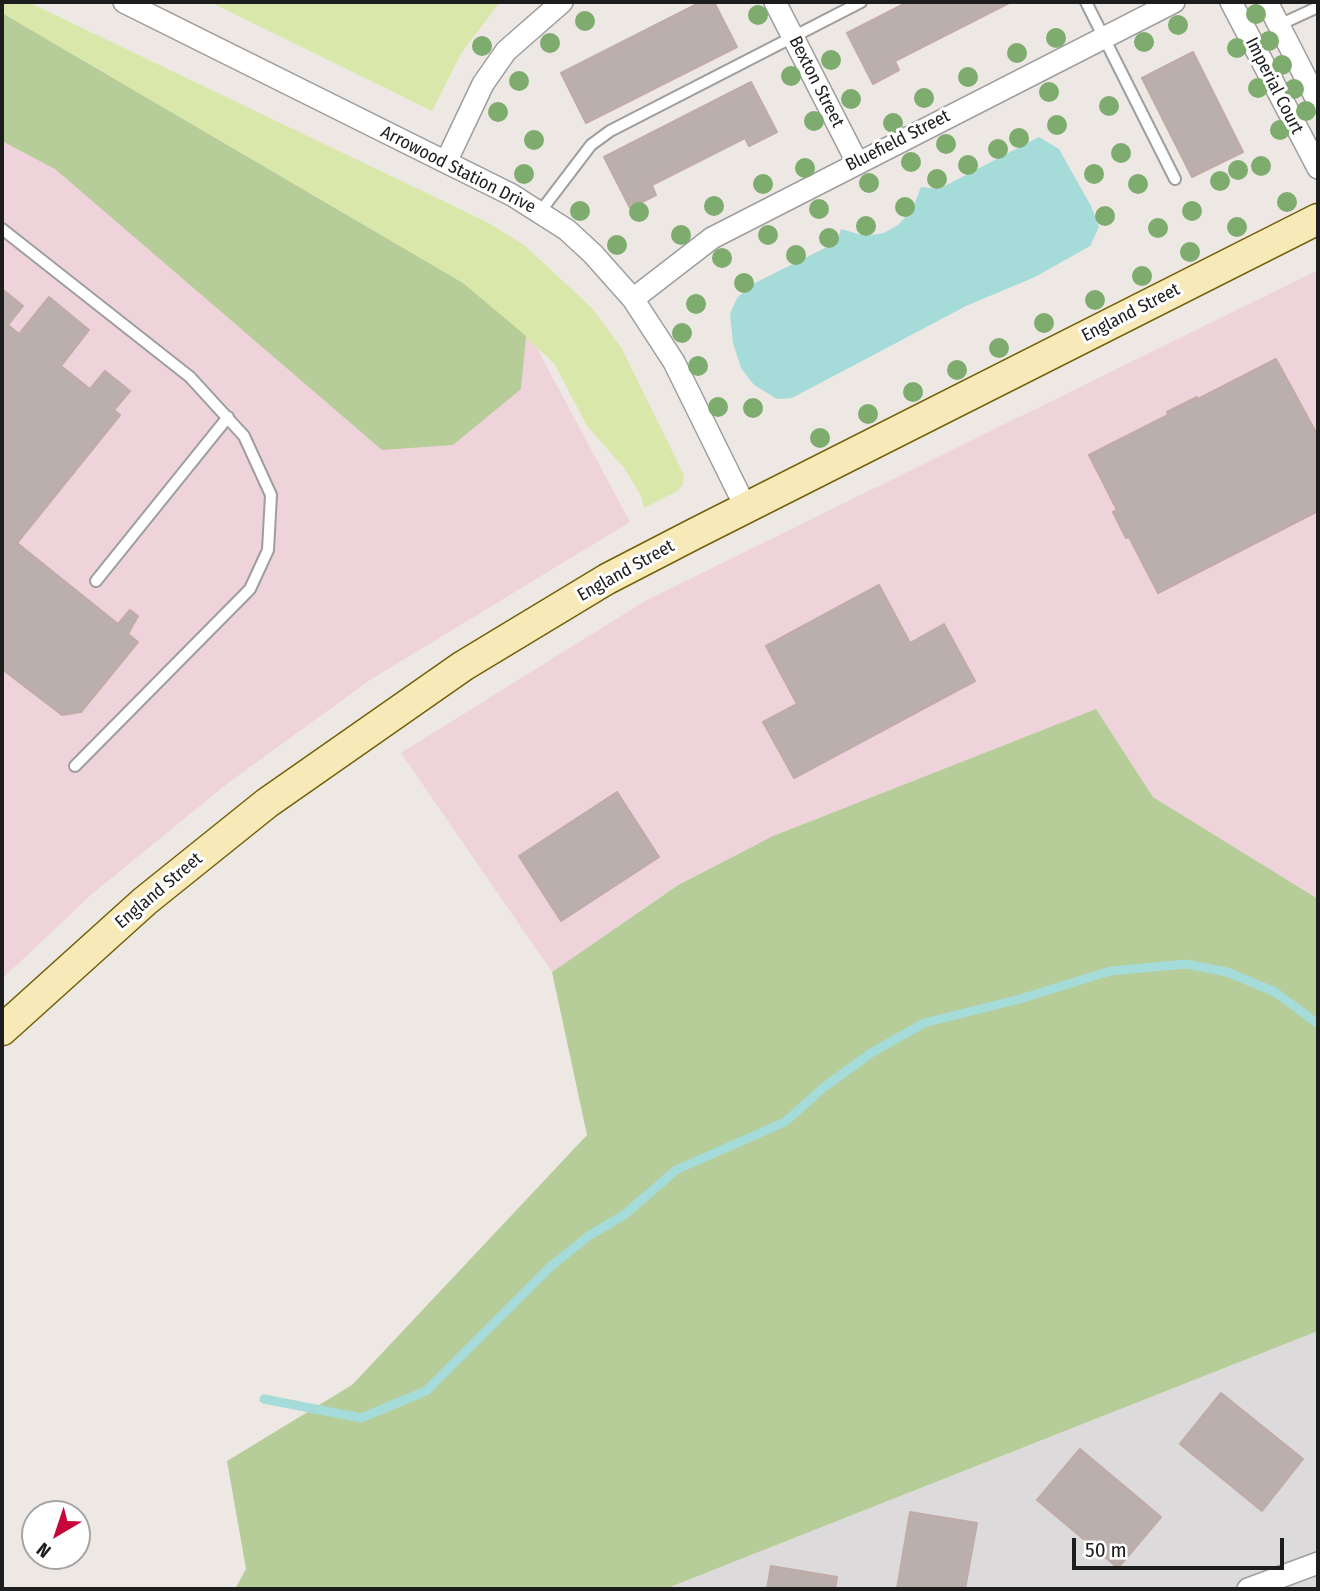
<!DOCTYPE html>
<html>
<head>
<meta charset="utf-8">
<style>
	body { margin:0 }
	#map { position:relative; width:1320px; height:1591px; overflow:hidden; background:#eee8e4; font-family:"Fira Sans Condensed",sans-serif }
	canvas { display:block }
	.frame { position:absolute; inset:0; border:4px solid #1d1d1d; pointer-events:none }
	.north { position:absolute; left:21px; top:1500px; width:70px; height:70px; box-sizing:border-box; background:#fff; border:2px solid #a5a5a5; border-radius:50%; rotate:219deg; font-size:19px; font-weight:700; line-height:28px; text-align:center; color:#1d1d1d }
	.north::after { content:''; display:block; margin:auto; width:24px; height:32px; background:#c6053a; clip-path:polygon(50% 0,100% 100%,50% 72%,0 100%) }
	.scale { position:absolute; left:1072px; top:1538px; width:212px; height:32px; box-sizing:border-box; border:4px solid #1d1d1d; border-top:0; padding-left:9px; font-size:21px; line-height:24px; white-space:nowrap; color:#1d1d1d; -webkit-text-stroke:5px #fff; paint-order:stroke }
</style>
</head>
<body>
<div id="map">
<canvas width="1320" height="1591"></canvas>
<div class="frame"></div>
<div class="north">N</div>
<div class="scale">50 m</div>
</div>
<script>
const ctx = document.querySelector('canvas').getContext('2d');
ctx.lineJoin = 'round';
function paint(path, color) {
  ctx.fillStyle = color;
  ctx.fill(path, 'evenodd');
}
function toPath(rows) {
  const path = new Path2D();
  for (const r of rows) {
    path.moveTo(r[0], r[1]);
    for (let i = 2; i < r.length; i += 2) path.lineTo(r[i], r[i + 1]);
  }
  return path;
}
function stroke(path, color, width, dash) {
  ctx.strokeStyle = color;
  ctx.lineWidth = width;
  ctx.lineCap = dash ? 'butt' : 'round';
  ctx.setLineDash(dash || []);
  ctx.stroke(path);
}
function drawText(font, color, halo, rows, align = 'center') {
  ctx.font = font + ' "Fira Sans Condensed",sans-serif';
  ctx.lineWidth = 6;
  ctx.setLineDash([]);
  ctx.textBaseline = 'middle';
  ctx.strokeStyle = halo;
  ctx.fillStyle = color;
  for (const [text, x, y, turn = 0] of rows) {
    ctx.save();
    ctx.translate(x, y);
    ctx.rotate((+turn || 0) * Math.PI / 180);
    ctx.textAlign = isNaN(turn) ? turn : align;
    if (halo) ctx.strokeText(text, 0, 0);
    ctx.fillText(text, 0, 0);
    ctx.restore();
  }
}
const residential = toPath([
	[1318,1331,1318,1589,665,1589]
]);
const commercial = toPath([
	[2,31,526,328,630,522,370,680,228,783,92,894,2,979],
	[1318,270,1318,899,1153,797,1096,709,773,836,677,885,552,972,401,753,645,601]
]);
const grass = toPath([
	[2,2,28,2,485,221,524,245,592,308,622,349,684,475,683,484,677,491,644,508,641,496,625,469,587,426,554,363,463,283,2,13],
	[210,2,500,2,462,52,432,111]
]);
const forest = toPath([
	[2,13,463,283,526,336,521,389,453,445,382,450,55,169,2,141],
	[1096,709,1153,797,1318,899,1318,1331,665,1589,235,1589,246,1569,227,1461,352,1385,587,1135,552,972,678,885,773,836]
]);
const water = toPath([
	[1039,137,1059,149,1091,206,1099,227,1090,246,1035,277,966,306,792,398,777,399,754,385,741,368,733,343,730,314,737,298,753,284,837,242,841,229,865,236,884,233,898,225,912,210,921,187,939,189]
]);
const stream = toPath([
	[264,1399,361,1418,426,1391,550,1267,590,1235,624,1215,676,1170,785,1122,823,1088,871,1053,924,1023,1020,999,1110,971,1186,964,1227,972,1275,992,1318,1024]
]);
const building = toPath([
	[701,2,714,2,737,47,586,123,561,73,701,2],
	[908,2,1011,2,895,61,899,70,873,84,847,33,908,2],
	[1193,52,1243,152,1192,177,1142,78,1193,52],
	[751,82,777,132,749,146,745,138,652,185,656,195,630,208,604,157,751,82],
	[2,289,23,306,8,325,19,334,49,297,89,330,61,366,90,389,105,371,130,391,114,410,120,415,17,543,118,624,130,610,138,616,128,634,138,642,81,712,62,715,2,669,2,289],
	[1276,359,1318,436,1318,511,1158,593,1129,537,1126,538,1113,512,1117,510,1089,455,1168,415,1167,412,1197,397,1198,399,1276,359],
	[879,585,910,643,944,624,975,681,794,778,763,722,797,704,766,646,879,585],
	[617,792,659,857,561,921,519,856,617,792],
	[1221,1393,1303,1459,1262,1511,1180,1444,1221,1393],
	[1080,1449,1161,1517,1118,1568,1037,1500,1080,1449],
	[910,1512,977,1523,965,1589,897,1589,910,1512],
	[771,1566,837,1577,835,1589,767,1589,771,1566]
]);
const lane = toPath([
	[1086,2,1175,179],
	[1279,25,1318,7],
	[540,212,591,145,610,131,861,2],
	[2,229,190,377,244,436,271,495,268,550,250,589,75,766],
	[96,581,228,417]
]);
const street = toPath([
	[124,2,512,195,567,230,593,254,633,299,674,362,746,508],
	[775,2,857,162],
	[1231,2,1318,168],
	[1267,2,1318,102],
	[446,162,483,84,506,51,562,2],
	[633,299,712,238,1174,2],
	[1248,1589,1318,1563]
]);
const secondary = toPath([
	[2,1030,145,901,267,803,463,666,607,579,696,533,1318,219]
]);
const trees = [
	[1256,14],
	[758,15],
	[585,21],
	[1178,25],
	[1056,38],
	[1269,41],
	[1144,42],
	[550,43],
	[482,46],
	[1237,48],
	[1017,53],
	[831,60],
	[1282,65],
	[791,76],
	[968,77],
	[519,81],
	[1258,88],
	[1294,89],
	[1049,92],
	[924,98],
	[851,99],
	[1109,106],
	[1306,111],
	[498,112],
	[814,121],
	[893,123],
	[1057,125],
	[1280,130],
	[1019,138],
	[534,140],
	[946,144],
	[998,149],
	[1121,153],
	[911,162],
	[968,165],
	[1261,166],
	[805,168],
	[1238,170],
	[524,174],
	[1094,174],
	[937,179],
	[1220,181],
	[869,183],
	[763,184],
	[1138,184],
	[1287,202],
	[714,206],
	[905,207],
	[819,209],
	[580,211],
	[1192,211],
	[639,212],
	[1105,216],
	[866,226],
	[1237,227],
	[1158,228],
	[681,235],
	[768,235],
	[829,238],
	[617,245],
	[1190,252],
	[796,255],
	[722,258],
	[1142,276],
	[744,283],
	[1095,300],
	[696,304],
	[1044,323],
	[682,333],
	[999,348],
	[698,366],
	[957,370],
	[913,392],
	[718,407],
	[753,408],
	[868,414],
	[820,438]
];
const streetNames = [
	["Bexton Street",816,82,63],
	["Imperial Court",1274,86,63],
	["Bluefield Street",898,141,-27],
	["Arrowood Station Drive",458,170,27],
	["England Street",1131,313,-27],
	["England Street",626,571,-29],
	["England Street",159,891,-40]
];
paint(residential, '#dcdadb');
paint(commercial, '#efd3da');
paint(grass, '#d9e8aa');
paint(forest, '#b6cd99');
paint(water, '#a5dbd9');
stroke(stream, '#a5dbd9', 9);
paint(building, '#bbafad');
stroke(building, '#c0aba6', 2);
stroke(lane, '#9e9e9e', 14);
stroke(street, '#9e9e9e', 24);
stroke(secondary, '#726007', 33);
stroke(lane, '#fff', 10);
stroke(street, '#fff', 21);
stroke(secondary, '#f8eab8', 30);
ctx.fillStyle = '#7eab6e';
for (const [x, y] of trees) {
  ctx.beginPath();
  ctx.arc(x, y, 10, 0, 2 * Math.PI);
  ctx.fill();
}
drawText('18px', '#1d1d1d', '#fff', streetNames);
</script>
</body>
</html>
